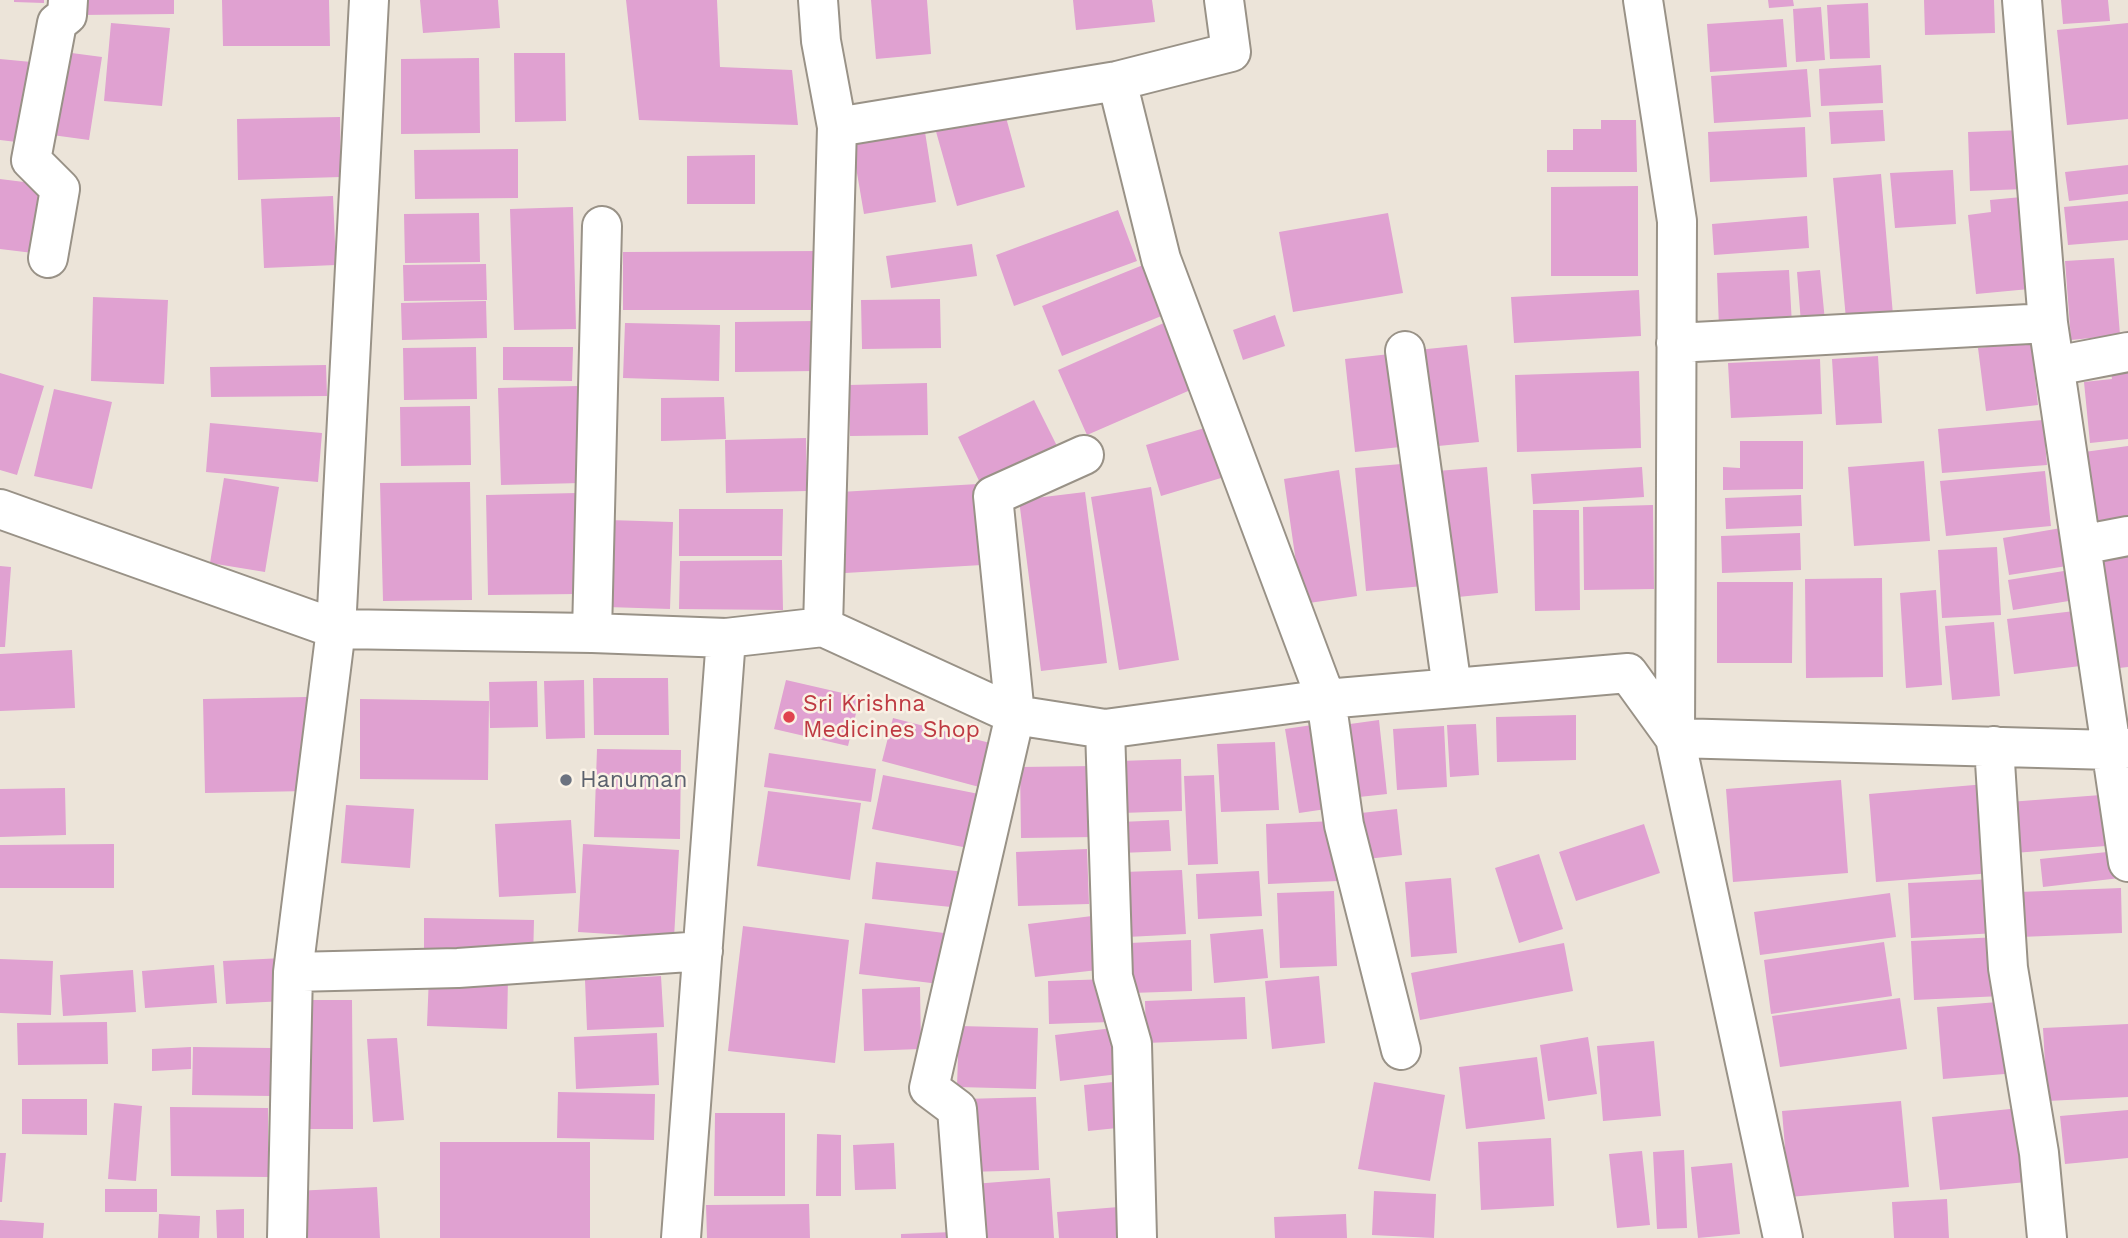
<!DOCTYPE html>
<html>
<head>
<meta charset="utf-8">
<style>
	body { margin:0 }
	canvas { display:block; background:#ece4d9 }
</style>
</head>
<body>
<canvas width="2128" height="1238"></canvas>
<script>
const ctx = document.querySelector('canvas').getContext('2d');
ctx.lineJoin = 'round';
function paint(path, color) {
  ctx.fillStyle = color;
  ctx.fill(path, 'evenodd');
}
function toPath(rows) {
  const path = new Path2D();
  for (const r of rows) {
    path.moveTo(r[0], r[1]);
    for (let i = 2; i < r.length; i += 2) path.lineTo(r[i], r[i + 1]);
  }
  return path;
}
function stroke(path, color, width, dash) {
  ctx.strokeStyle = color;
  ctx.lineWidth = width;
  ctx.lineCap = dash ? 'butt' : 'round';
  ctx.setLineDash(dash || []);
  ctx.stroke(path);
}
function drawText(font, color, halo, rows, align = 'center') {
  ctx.font = font + ' "Work Sans",sans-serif';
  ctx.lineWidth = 5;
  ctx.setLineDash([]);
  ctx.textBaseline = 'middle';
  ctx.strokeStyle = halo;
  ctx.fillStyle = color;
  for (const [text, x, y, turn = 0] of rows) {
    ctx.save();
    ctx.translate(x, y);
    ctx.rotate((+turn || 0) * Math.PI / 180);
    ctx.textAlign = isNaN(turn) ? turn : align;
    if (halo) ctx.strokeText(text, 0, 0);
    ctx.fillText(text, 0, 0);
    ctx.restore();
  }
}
const building = toPath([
	[14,0,44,0,44,3,14,2],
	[80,0,174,0,174,14,80,15],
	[222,0,329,0,330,46,223,46],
	[420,0,498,0,500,28,423,33],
	[626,0,717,0,720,67,792,70,798,125,639,120],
	[871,0,927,0,931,54,876,59],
	[1073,0,1152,0,1155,22,1076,30],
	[1768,0,1793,0,1794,6,1769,8],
	[1924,0,1994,0,1995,33,1925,35],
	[2061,0,2108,0,2110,21,2063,24],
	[1868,3,1870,58,1830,59,1827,5],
	[1821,7,1825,60,1796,62,1793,9],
	[1783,19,1787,67,1710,72,1707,24],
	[111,23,170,28,162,106,104,101],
	[2128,23,2128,119,2067,125,2057,30],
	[64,52,102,57,89,140,52,135],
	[514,53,565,53,566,121,515,122],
	[479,58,480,133,401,134,401,59],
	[0,59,42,63,33,144,0,140],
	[1881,65,1883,103,1821,106,1819,69],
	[1807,69,1811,117,1714,123,1711,76],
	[1004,110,1025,187,957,206,935,128],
	[1883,110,1885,141,1831,144,1829,112],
	[340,117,341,177,238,180,237,119],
	[1601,120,1636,120,1637,172,1547,172,1547,150,1573,150,1573,129,1601,129],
	[1805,127,1807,177,1710,182,1708,132],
	[2024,130,2026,189,1970,191,1968,132],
	[925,132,936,202,864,214,852,144],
	[518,149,518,198,415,199,414,150],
	[755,155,755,204,687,204,687,156],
	[2128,165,2128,194,2069,201,2065,172],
	[1953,170,1956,224,1895,228,1890,173],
	[1881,174,1893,315,1846,319,1833,178],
	[0,179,40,184,33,253,0,249],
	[1638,186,1638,276,1551,276,1551,187],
	[333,196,336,265,264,268,261,199],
	[2032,196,2040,288,1976,294,1968,215,1991,212,1990,200],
	[2128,201,2128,240,2068,245,2064,207],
	[573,207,576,329,514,330,510,209],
	[1118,210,1137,261,1014,306,996,255],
	[479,213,480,262,405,263,404,214],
	[1388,213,1403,293,1293,312,1279,232],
	[1807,216,1809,248,1714,255,1712,224],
	[972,244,977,276,891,288,886,256],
	[821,251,820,310,623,310,623,252],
	[2114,258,2120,335,2071,340,2065,261],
	[486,264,487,300,404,301,403,265],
	[1143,265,1164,315,1062,356,1042,306],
	[1789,270,1792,325,1719,328,1717,273],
	[1820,270,1825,321,1801,323,1797,272],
	[1639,290,1641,336,1514,343,1511,297],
	[93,297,168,300,164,384,91,381],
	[940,299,941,348,862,349,861,300],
	[486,301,487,338,402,340,401,303],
	[1275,315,1285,346,1243,360,1233,330],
	[815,321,816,371,735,372,735,322],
	[1166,322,1195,388,1087,435,1058,370],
	[625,323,720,325,719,381,623,378],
	[2031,342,2038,405,1986,411,1978,348],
	[1467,345,1479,442,1428,447,1417,350],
	[476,347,477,399,404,400,403,348],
	[503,347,573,347,572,381,503,380],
	[1399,353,1409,446,1355,452,1345,359],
	[1878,356,1882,423,1836,425,1832,359],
	[1820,359,1822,414,1731,418,1728,363],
	[2128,364,2128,439,2090,443,2084,382,2112,379,2110,366],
	[326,365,327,396,211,397,210,367],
	[1639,371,1641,448,1517,452,1515,375],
	[0,373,44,386,17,475,0,470],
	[927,383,928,435,850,436,849,385],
	[578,386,581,483,501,485,498,388],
	[54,389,112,402,92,489,34,476],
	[724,397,726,439,661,441,661,398],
	[1034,400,1058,448,981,485,958,437],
	[470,406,471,465,401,466,400,407],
	[2043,420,2047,465,1942,473,1938,429],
	[210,423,322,433,318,482,206,472],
	[1215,425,1231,475,1161,496,1146,445],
	[806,438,807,491,726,493,725,440],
	[1740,441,1803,441,1803,489,1723,490,1723,467,1740,468],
	[2128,446,2128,522,2088,527,2077,453],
	[1924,461,1930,541,1854,546,1848,467],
	[1413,463,1424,586,1366,591,1355,468],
	[1487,467,1498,593,1448,598,1437,471],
	[1642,467,1644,497,1533,504,1531,474],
	[1339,470,1357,596,1302,604,1284,479],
	[2045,471,2051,526,1946,536,1940,481],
	[224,478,279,487,265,572,210,563],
	[470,482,472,600,383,601,380,483],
	[978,484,982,565,845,573,840,492],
	[1151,487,1179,660,1119,670,1091,497],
	[1085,492,1107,663,1041,671,1019,500],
	[577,493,578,594,488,595,486,495],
	[1801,495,1802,526,1726,529,1725,498],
	[1653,505,1654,589,1584,590,1583,507],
	[679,509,783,509,782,556,679,556],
	[1533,510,1579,510,1580,610,1535,611],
	[609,520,673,522,670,609,607,607],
	[2061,528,2067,566,2009,575,2003,538],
	[1800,533,1801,570,1722,573,1721,536],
	[1997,547,2001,615,1942,618,1938,550],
	[2128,554,2128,667,2119,668,2101,558],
	[782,560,783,610,679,609,680,561],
	[0,566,11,567,5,647,0,647],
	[2070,570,2075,600,2013,610,2008,580],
	[1882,578,1883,677,1806,678,1805,579],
	[1717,582,1793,582,1792,663,1717,663],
	[1936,590,1942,685,1906,688,1900,593],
	[2083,610,2089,665,2014,674,2007,619],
	[1994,622,2000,696,1952,700,1945,626],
	[72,650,75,708,0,711,0,654],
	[593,678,668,678,669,735,594,735],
	[584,680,585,738,546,739,544,681],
	[786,680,860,697,848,746,774,729],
	[537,681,538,727,490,728,489,682],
	[307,697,308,791,205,793,203,699],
	[360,699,489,701,488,780,360,779],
	[1576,715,1576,760,1497,762,1496,717],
	[893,718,994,744,983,788,882,761],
	[1379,720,1387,794,1359,797,1350,724],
	[1319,724,1333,808,1299,813,1285,729],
	[1476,724,1479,775,1450,777,1447,725],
	[1444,726,1447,787,1397,790,1393,729],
	[1275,742,1279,810,1221,812,1217,744],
	[597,749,681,750,680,839,594,837],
	[769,753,876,769,871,802,764,787],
	[1181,759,1182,811,1121,813,1119,761],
	[1095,766,1095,837,1021,838,1020,767],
	[883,775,984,795,973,849,872,829],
	[1214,775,1218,864,1188,865,1184,776],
	[1841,780,1848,873,1733,882,1726,789],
	[1986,784,1992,873,1876,882,1869,794],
	[65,788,66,835,0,837,0,789],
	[768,791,861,803,850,880,757,866],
	[2114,794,2119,845,2014,853,2009,802],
	[346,805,414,809,410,868,341,863],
	[1397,809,1402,855,1367,859,1361,813],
	[571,820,576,893,499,897,495,824],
	[1169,820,1171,851,1120,853,1119,822],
	[1335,821,1338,881,1268,884,1266,824],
	[1644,824,1660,873,1576,901,1559,852],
	[114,844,114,888,0,888,0,845],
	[583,844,679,850,674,938,578,932],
	[1087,849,1089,904,1018,906,1016,852],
	[2117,851,2120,878,2043,887,2040,859],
	[1539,854,1563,929,1519,943,1495,868],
	[876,862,965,872,961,908,872,899],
	[1182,870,1186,934,1127,937,1123,872],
	[1259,871,1262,916,1198,919,1196,874],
	[1451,878,1457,953,1411,957,1405,882],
	[1993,879,1996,933,1911,938,1908,883],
	[2121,888,2122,933,2020,937,2019,892],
	[1334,891,1337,966,1280,968,1277,893],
	[1890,893,1896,937,1760,955,1754,912],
	[1100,915,1107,969,1035,977,1028,924],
	[424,918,534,920,533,961,424,959],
	[865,923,944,933,939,984,859,974],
	[743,926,849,940,835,1063,728,1051],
	[1263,929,1268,978,1214,983,1210,934],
	[2000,937,2002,996,1914,1000,1911,941],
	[1191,940,1192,991,1131,993,1130,943],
	[1884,942,1892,996,1771,1014,1764,960],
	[1564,943,1573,991,1420,1020,1411,973],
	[283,958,285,1001,226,1004,223,961],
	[0,959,53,961,51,1015,0,1013],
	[214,965,217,1003,145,1008,142,971],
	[133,970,136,1012,63,1016,60,975],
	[429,975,508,977,507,1029,427,1026],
	[661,976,664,1027,587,1030,585,980],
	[1319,976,1325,1043,1272,1049,1265,981],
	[1110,979,1111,1022,1049,1024,1048,981],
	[920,987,921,1049,864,1051,862,989],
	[1245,997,1247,1039,1146,1043,1145,1001],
	[1900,998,1907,1049,1780,1067,1772,1016],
	[302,1000,352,1000,353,1129,303,1129],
	[2010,1001,2017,1073,1943,1079,1937,1007],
	[107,1022,108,1064,18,1065,17,1023],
	[2128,1024,2128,1097,2047,1101,2043,1028],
	[959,1026,1038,1028,1036,1089,957,1087],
	[1121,1027,1127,1073,1060,1081,1055,1035],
	[657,1033,659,1085,576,1089,574,1037],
	[1588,1037,1597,1094,1548,1101,1540,1045],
	[397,1038,404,1120,373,1122,367,1039],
	[1654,1041,1661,1116,1603,1121,1597,1046],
	[191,1047,191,1069,152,1071,152,1049],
	[193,1047,272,1048,272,1096,192,1095],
	[1537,1057,1545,1119,1466,1129,1459,1067],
	[1123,1081,1127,1127,1088,1131,1084,1085],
	[1374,1082,1445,1095,1430,1181,1358,1169],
	[558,1092,655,1094,654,1140,557,1138],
	[1036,1097,1039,1170,967,1172,964,1099],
	[22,1099,87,1099,87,1135,22,1134],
	[1901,1101,1909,1187,1789,1197,1782,1111],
	[114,1103,142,1106,136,1181,108,1179],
	[170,1107,268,1108,268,1177,171,1176],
	[2020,1108,2027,1182,1940,1190,1932,1117],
	[2128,1110,2128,1158,2065,1164,2060,1116],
	[715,1113,785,1113,785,1196,714,1196],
	[817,1134,841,1135,841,1196,816,1196],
	[1551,1138,1554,1206,1481,1210,1478,1142],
	[440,1142,590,1142,590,1238,440,1238],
	[894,1143,896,1189,855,1190,853,1145],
	[1684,1150,1687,1228,1657,1229,1653,1152],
	[1642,1151,1650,1225,1617,1228,1609,1154],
	[0,1153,6,1153,2,1202,0,1202],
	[1732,1163,1740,1234,1698,1238,1691,1167],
	[1050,1178,1054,1238,977,1238,973,1184],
	[377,1187,380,1238,297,1238,295,1191],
	[105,1189,157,1189,157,1212,105,1212],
	[1374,1191,1436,1194,1434,1238,1372,1235],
	[1947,1199,1949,1238,1894,1238,1892,1202],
	[809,1204,810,1238,707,1238,706,1205],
	[1131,1206,1134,1238,1059,1238,1057,1212],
	[244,1209,244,1238,217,1238,216,1210],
	[159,1214,200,1216,199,1238,158,1238],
	[1346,1214,1347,1238,1275,1238,1274,1217],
	[0,1220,44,1223,43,1238,0,1238],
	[953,1232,953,1238,901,1238,901,1234]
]);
const minor = toPath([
	[369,0,336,629,293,972,458,968,703,951],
	[818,0,821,41,837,127,823,627],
	[1643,0,1677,221,1675,738,1783,1238],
	[1117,81,1161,259,1326,699,1344,825,1401,1050],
	[837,127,1117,81,1231,52,1224,0],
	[48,258,60,189,31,160,57,23,67,15,68,0],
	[2048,323,2128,862],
	[1676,343,2048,323,2022,0],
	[1405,351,1452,688],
	[2055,366,2128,352],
	[0,509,336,629,592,633,726,638,823,627,1015,715,1105,729,1326,699,1628,673,1675,738],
	[2081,545,2128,536],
	[592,633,602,226],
	[1105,729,1113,977,1132,1044,1137,1238],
	[1675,738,2111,750,2128,748],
	[1994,746,2008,968,2039,1153,2047,1238],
	[287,1238,293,972],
	[681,1238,726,638],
	[967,1238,957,1109,929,1088,1015,715,993,496,1084,455]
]);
const markers = [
	[789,717,7,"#e0444e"],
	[566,780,7,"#6b7280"]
];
const healthNames = [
	["Sri Krishna",803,704],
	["Medicines Shop",803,730]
];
const worshipNames = [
	["Hanuman",580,780]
];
paint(building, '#e0a1d1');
stroke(minor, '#999287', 42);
stroke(minor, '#fff', 38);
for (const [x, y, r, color] of markers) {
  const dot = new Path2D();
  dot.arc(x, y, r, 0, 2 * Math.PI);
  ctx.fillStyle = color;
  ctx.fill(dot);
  stroke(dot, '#faf2e6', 2.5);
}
drawText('23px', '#be3a42', '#faf2e6', healthNames, 'left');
drawText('23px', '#5b616d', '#faf2e6', worshipNames, 'left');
</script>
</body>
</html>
